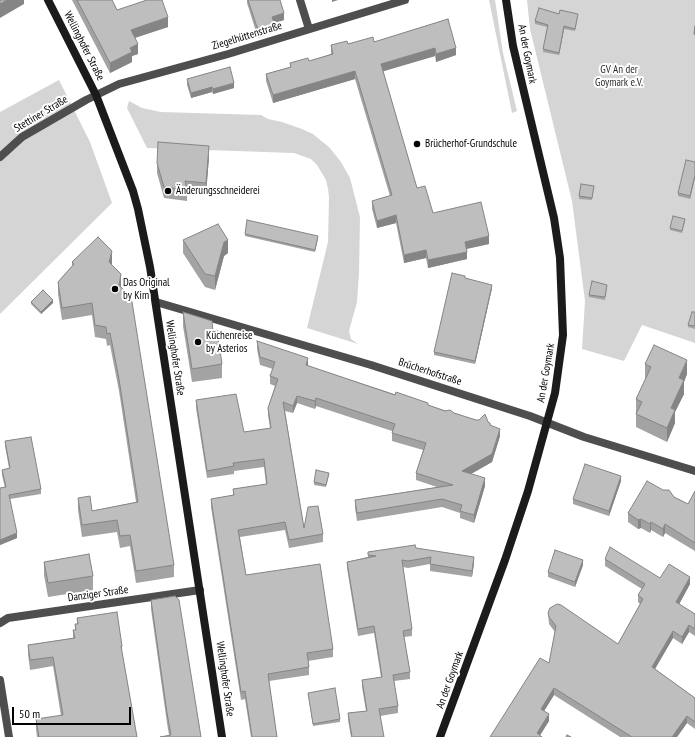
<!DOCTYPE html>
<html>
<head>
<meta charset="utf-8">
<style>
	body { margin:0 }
	#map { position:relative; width:695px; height:737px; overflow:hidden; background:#fff; font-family:"PT Sans Narrow",sans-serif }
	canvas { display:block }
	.scale { position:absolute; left:12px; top:707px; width:119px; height:18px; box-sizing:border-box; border:2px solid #000; border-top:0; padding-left:5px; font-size:12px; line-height:14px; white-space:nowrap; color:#000; -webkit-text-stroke:3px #fff; paint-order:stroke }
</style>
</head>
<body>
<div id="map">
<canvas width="695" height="737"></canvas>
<div class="scale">50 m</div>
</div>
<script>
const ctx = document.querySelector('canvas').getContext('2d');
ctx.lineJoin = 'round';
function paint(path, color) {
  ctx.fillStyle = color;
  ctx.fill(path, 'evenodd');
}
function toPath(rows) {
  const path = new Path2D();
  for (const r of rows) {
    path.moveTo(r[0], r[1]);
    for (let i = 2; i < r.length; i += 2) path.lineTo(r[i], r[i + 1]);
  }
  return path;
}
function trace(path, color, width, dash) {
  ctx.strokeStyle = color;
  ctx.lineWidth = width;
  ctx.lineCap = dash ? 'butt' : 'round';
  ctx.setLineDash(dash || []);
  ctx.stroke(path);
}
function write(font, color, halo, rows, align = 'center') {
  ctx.font = font + ' "PT Sans Narrow",sans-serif';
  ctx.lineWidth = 4;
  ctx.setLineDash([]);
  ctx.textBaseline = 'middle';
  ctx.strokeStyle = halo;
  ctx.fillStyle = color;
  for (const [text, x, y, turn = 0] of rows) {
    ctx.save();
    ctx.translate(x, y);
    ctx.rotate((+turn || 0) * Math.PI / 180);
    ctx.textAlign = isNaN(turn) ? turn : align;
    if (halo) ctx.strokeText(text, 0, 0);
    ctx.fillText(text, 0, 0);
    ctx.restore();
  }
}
const green = toPath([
	[489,0,495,0,503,53,517,111,512,113],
	[527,0,695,0,695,343,642,325,624,361,582,349,585,301,572,201,530,29],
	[59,80,90,142,112,203,0,314,0,112],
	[129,101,142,108,161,112,261,115,268,119,282,122,302,129,313,134,330,148,341,162,350,178,360,217,359,273,357,302,349,331,351,339,358,344,307,328,328,242,329,197,328,189,326,180,317,165,311,159,294,153,147,148,127,108]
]);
const street = toPath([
	[300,0,309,29],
	[0,157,22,137,86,100,119,84,228,54,405,0],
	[156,302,371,365,530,416,584,437,695,471],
	[0,623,8,618,200,590],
	[0,680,9,737]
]);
const secondary = toPath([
	[48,0,96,95,133,191,138,209,150,267,222,737],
	[440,737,505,560,528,491,555,393,563,335,560,258,554,218,513,46,506,0]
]);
const wall = toPath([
	[72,0,112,0,117,10,168,27,135,38,138,54,132,56,132,62,110,73],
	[247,0,280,0,284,20,274,23,275,32,258,38,247,3],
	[559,14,578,16,575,31,564,29,559,55,543,52,547,27,535,24,535,21],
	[448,19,456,55,436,62,435,56,383,71,417,188,433,213,489,244,467,249,467,259,428,268,426,258,404,263,396,223,377,228,372,209,372,201,390,196,355,79,273,103,266,81,266,74,290,67,290,63,309,61,331,54,331,45,374,42],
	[187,79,234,88,213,94,212,92,191,98,187,85],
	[209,157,206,194,187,192,187,201,164,198,157,173,157,163],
	[695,162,690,199,678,196,678,193],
	[594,186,592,200,579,199,579,196],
	[685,221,682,233,670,230,670,228],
	[245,234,318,239,315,252,245,236],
	[183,240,228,253,224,256,215,290,205,287,183,253],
	[72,262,112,263,111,265,121,287,174,565,174,577,136,583,130,546,120,548,117,532,82,537,78,510,78,498,92,511,136,502,119,391,110,345,107,346,106,339,95,337,92,315,62,320,58,294,58,282,72,266],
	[607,287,605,300,589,297,589,295],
	[492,288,475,364,434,355,434,352],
	[31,302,53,303,41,314,31,304],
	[183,312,213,331,222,364,222,378,192,382,183,326],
	[695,312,695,329,688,327,688,325],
	[257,341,308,365,308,366,428,405,476,420,488,422,500,436,492,462,471,474,485,486,474,523,460,518,460,513,442,507,357,521,355,508,355,500,437,487,416,480,416,473,423,450,392,441,392,431,316,406,315,409,297,403,293,413,285,411,304,528,323,534,323,542,289,548,285,530,240,537,246,575,333,649,333,657,308,661,309,667,309,675,269,681,277,737,251,737,245,699,241,700,211,507,211,499,233,495,233,489,266,484,264,467,234,471,234,474,207,478,196,408,196,400,244,432,270,428,268,415,268,408,275,386,270,384,270,376,273,369,260,365,257,349],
	[645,364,687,374,684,382,684,394,675,412,675,423,667,442,636,427,636,399,646,378,645,378],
	[5,441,41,489,41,494,10,499,17,538,0,545,0,488,5,488,2,475,2,470,9,468,5,446],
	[329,475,326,487,314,485,314,482],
	[621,481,609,516,573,504,573,499],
	[695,491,695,551,665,533,663,537,651,530,650,533,641,528,638,529,628,522,628,513,674,497,688,504],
	[416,548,474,563,472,577,430,571,430,564,408,568,403,567,412,629,412,636,404,637,410,672,410,679,394,681,398,706,398,713,380,716,384,737,351,737,348,720,348,713,366,711,362,687,362,680,381,677,374,633,358,636,347,568,347,562,368,557,368,552],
	[605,559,660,578,690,584,679,604,695,614,695,636,689,632,682,644,673,638,655,669,695,698,695,729,687,723,677,737,620,737,554,695,544,711,549,721,540,735,490,737,549,663,555,632,549,624,548,613,618,644,640,604,638,602,638,595,642,589,605,566],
	[44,562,93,576,93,590,48,597,44,575],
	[583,565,575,587,548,577,548,572],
	[151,600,201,737,169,735,167,723,151,609],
	[77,618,122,646,122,655,137,737,37,737,36,729,36,719,61,716,53,666,30,670,28,654,28,645,73,638,73,630,75,630,75,624,77,624],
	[308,693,340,719,340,722,313,726]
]);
const shadedWall = toPath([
	[7,0,24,0,24,4,0,18,0,4],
	[332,0,338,0,332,2],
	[284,13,284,20,272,24,272,17],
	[168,17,168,27,131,39,131,30],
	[275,25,275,32,258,38,258,30],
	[564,26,564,29,559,55,559,53],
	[138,44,138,54,132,56,132,62,110,73,110,63,130,48],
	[435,48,435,56,381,72,381,64],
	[456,48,456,55,436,62,436,54],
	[355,71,355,79,273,103,273,95],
	[234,83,234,88,213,94,213,89],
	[212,87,212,92,191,98,191,93],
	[209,146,209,157,206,194,206,183],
	[695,175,695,178,690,199,690,196],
	[396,215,396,223,377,228,377,221],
	[489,236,489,244,465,249,465,242],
	[228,240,228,253,224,256,215,290,215,276,224,242],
	[426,250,426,258,404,263,404,255],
	[112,251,112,263,109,274,109,262],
	[467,252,467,259,428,268,428,260],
	[121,274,121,286,119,297,119,285],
	[492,285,492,288,475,364,475,361],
	[53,300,53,303,41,314,41,312],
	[308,358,308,365,306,373,306,365],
	[687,360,687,374,684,382,684,394,675,412,675,423,667,442,667,428,671,408,679,378],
	[297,396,297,403,293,413,293,406],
	[316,398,316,406,315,409,315,401],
	[500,429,500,436,492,462,462,479,462,471],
	[621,476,621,481,609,516,609,511],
	[485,478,485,486,474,523,474,515],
	[641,519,641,528,638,529,638,520],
	[651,522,651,530,650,533,650,524],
	[665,524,665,533,663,537,663,529],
	[17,533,17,538,0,545,0,540],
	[474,557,474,563,472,577,472,571],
	[583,560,583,565,575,587,575,582],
	[690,577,690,584,676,610,676,602],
	[689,625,689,632,682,644,682,637],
	[673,631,673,638,652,674,652,667],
	[554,688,554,695,541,716,541,709],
	[549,714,549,721,539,737,537,733],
	[687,716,687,723,677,737,672,737]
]);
const building = toPath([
	[0,0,7,0,0,4,0,0],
	[77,0,112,0,117,10,147,0,162,0,168,17,131,30,138,44,130,48,132,52,110,63,77,0],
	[248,0,280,0,284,13,272,17,275,25,258,30,248,0],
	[539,8,559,14,560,10,578,14,575,29,564,26,559,53,543,49,548,25,535,21,539,8],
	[448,19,456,48,436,54,435,48,381,64,417,188,425,186,433,213,481,202,489,236,465,242,467,252,428,260,426,250,404,255,396,215,377,221,372,201,392,195,355,71,273,95,266,74,291,67,290,63,308,58,309,61,333,54,331,45,347,41,348,44,373,37,374,42,448,19],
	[695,26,695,35,694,34,695,26],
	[230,67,234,83,213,89,212,87,191,93,187,79,230,67],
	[158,142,209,146,206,183,185,181,187,190,164,187,157,163,158,142],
	[686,160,695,162,695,175,690,196,678,193,686,160],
	[581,184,594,186,592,198,579,196,581,184],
	[673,216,685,219,682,231,670,228,673,216],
	[247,220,318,236,315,250,245,234,247,220],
	[218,224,228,240,224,242,215,276,205,274,183,240,218,224],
	[98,237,112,251,109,262,121,274,119,285,130,297,132,302,174,565,136,571,130,535,120,536,117,520,82,525,78,498,90,496,92,511,138,502,119,379,110,333,107,334,106,327,95,325,92,303,62,308,58,282,74,264,72,262,98,237],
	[452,273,465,276,465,278,492,285,475,361,434,352,452,273],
	[592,281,607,285,605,297,589,295,592,281],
	[43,290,53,300,41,312,31,302,43,290],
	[183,312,212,321,213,331,217,330,222,364,192,369,183,312],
	[692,312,695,312,695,326,688,325,692,312],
	[257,341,308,358,306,365,395,395,396,392,428,403,428,405,445,411,450,410,454,413,476,420,479,420,485,414,488,422,490,423,490,425,500,429,492,454,462,471,485,478,474,515,460,511,462,505,442,499,357,513,355,500,453,485,416,473,426,443,392,433,395,424,316,398,315,401,297,396,293,406,283,402,304,528,308,507,318,506,323,534,289,540,285,522,238,530,246,575,320,564,333,649,307,653,309,667,268,674,277,737,252,737,245,691,241,692,211,499,234,495,233,489,267,484,264,459,233,463,234,466,207,471,196,400,236,394,244,432,271,428,268,408,278,379,270,376,275,362,260,357,257,341],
	[654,345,687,360,679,378,684,380,671,408,675,410,667,428,636,414,642,402,636,399,651,367,645,364,654,345],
	[31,437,41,489,9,495,17,533,0,540,0,488,6,487,2,470,10,468,5,441,31,437],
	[585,464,621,476,609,511,573,499,585,464],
	[316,470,329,473,326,485,314,482,316,470],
	[647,481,663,490,669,490,674,497,688,504,695,491,695,543,665,524,663,529,651,522,650,524,641,519,638,520,628,513,647,481],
	[415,545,416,548,474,557,472,571,430,564,431,557,408,561,402,560,412,629,403,631,410,672,393,675,398,706,379,709,384,737,352,737,348,713,367,711,362,680,382,677,374,626,358,629,347,562,376,556,368,555,368,552,415,545],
	[610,547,660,578,669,564,690,577,676,602,695,614,695,629,689,625,682,637,673,631,652,667,695,698,695,722,687,716,672,737,632,737,554,688,541,709,549,714,537,733,542,737,490,737,540,658,549,663,556,626,549,617,548,613,550,608,557,604,561,605,618,644,643,599,638,595,645,584,605,559,610,547],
	[555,550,583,560,575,582,548,572,555,550],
	[89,554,93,576,48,583,44,562,89,554],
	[175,596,179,600,201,737,160,737,171,735,167,713,151,600,175,596],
	[117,612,122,646,121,646,137,737,39,737,36,719,63,715,53,657,30,660,28,645,75,638,73,630,76,630,75,624,78,624,77,618,117,612],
	[335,688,340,719,313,724,308,693,335,688],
	[567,735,571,737,566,737,567,735]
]);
const markers = [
	[417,144,4,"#000"],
	[168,191,4,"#000"],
	[115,289,4,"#000"],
	[198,342,4,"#000"]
];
const streetNames = [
	["Ziegelhüttenstraße",247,36,-17],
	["Wellinghofer Straße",84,46,63],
	["An der Goymark",527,54,79],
	["Stettiner Straße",41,114,-31],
	["Wellinghofer Straße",175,358,81],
	["Brücherhofstraße",430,372,18],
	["An der Goymark",546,373,-80],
	["Danziger Straße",98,594,-8],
	["Wellinghofer Straße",225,679,82],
	["An der Goymark",450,680,-70]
];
const parkNames = [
	["GV An der",619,70],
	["Goymark e.V.",619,83]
];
const poiNames = [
	["Brücherhof-Grundschule",425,144],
	["Änderungsschneiderei",176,191],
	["Das Original",123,283],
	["by Kim",123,296],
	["Küchenreise",206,336],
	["by Asterios",206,349]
];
paint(green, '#d5d5d5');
trace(street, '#4e4e4e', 8);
trace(secondary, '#1b1b1b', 8);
paint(wall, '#a3a3a3');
paint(shadedWall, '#858585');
paint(building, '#bebebe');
trace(building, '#858585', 1);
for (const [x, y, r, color] of markers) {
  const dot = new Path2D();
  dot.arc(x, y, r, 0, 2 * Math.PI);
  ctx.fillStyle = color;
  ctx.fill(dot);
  trace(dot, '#fff', 1.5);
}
write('11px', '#000', '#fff', streetNames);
write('11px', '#2c2c2c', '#fff', parkNames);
write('11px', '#000', '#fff', poiNames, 'left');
</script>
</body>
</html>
